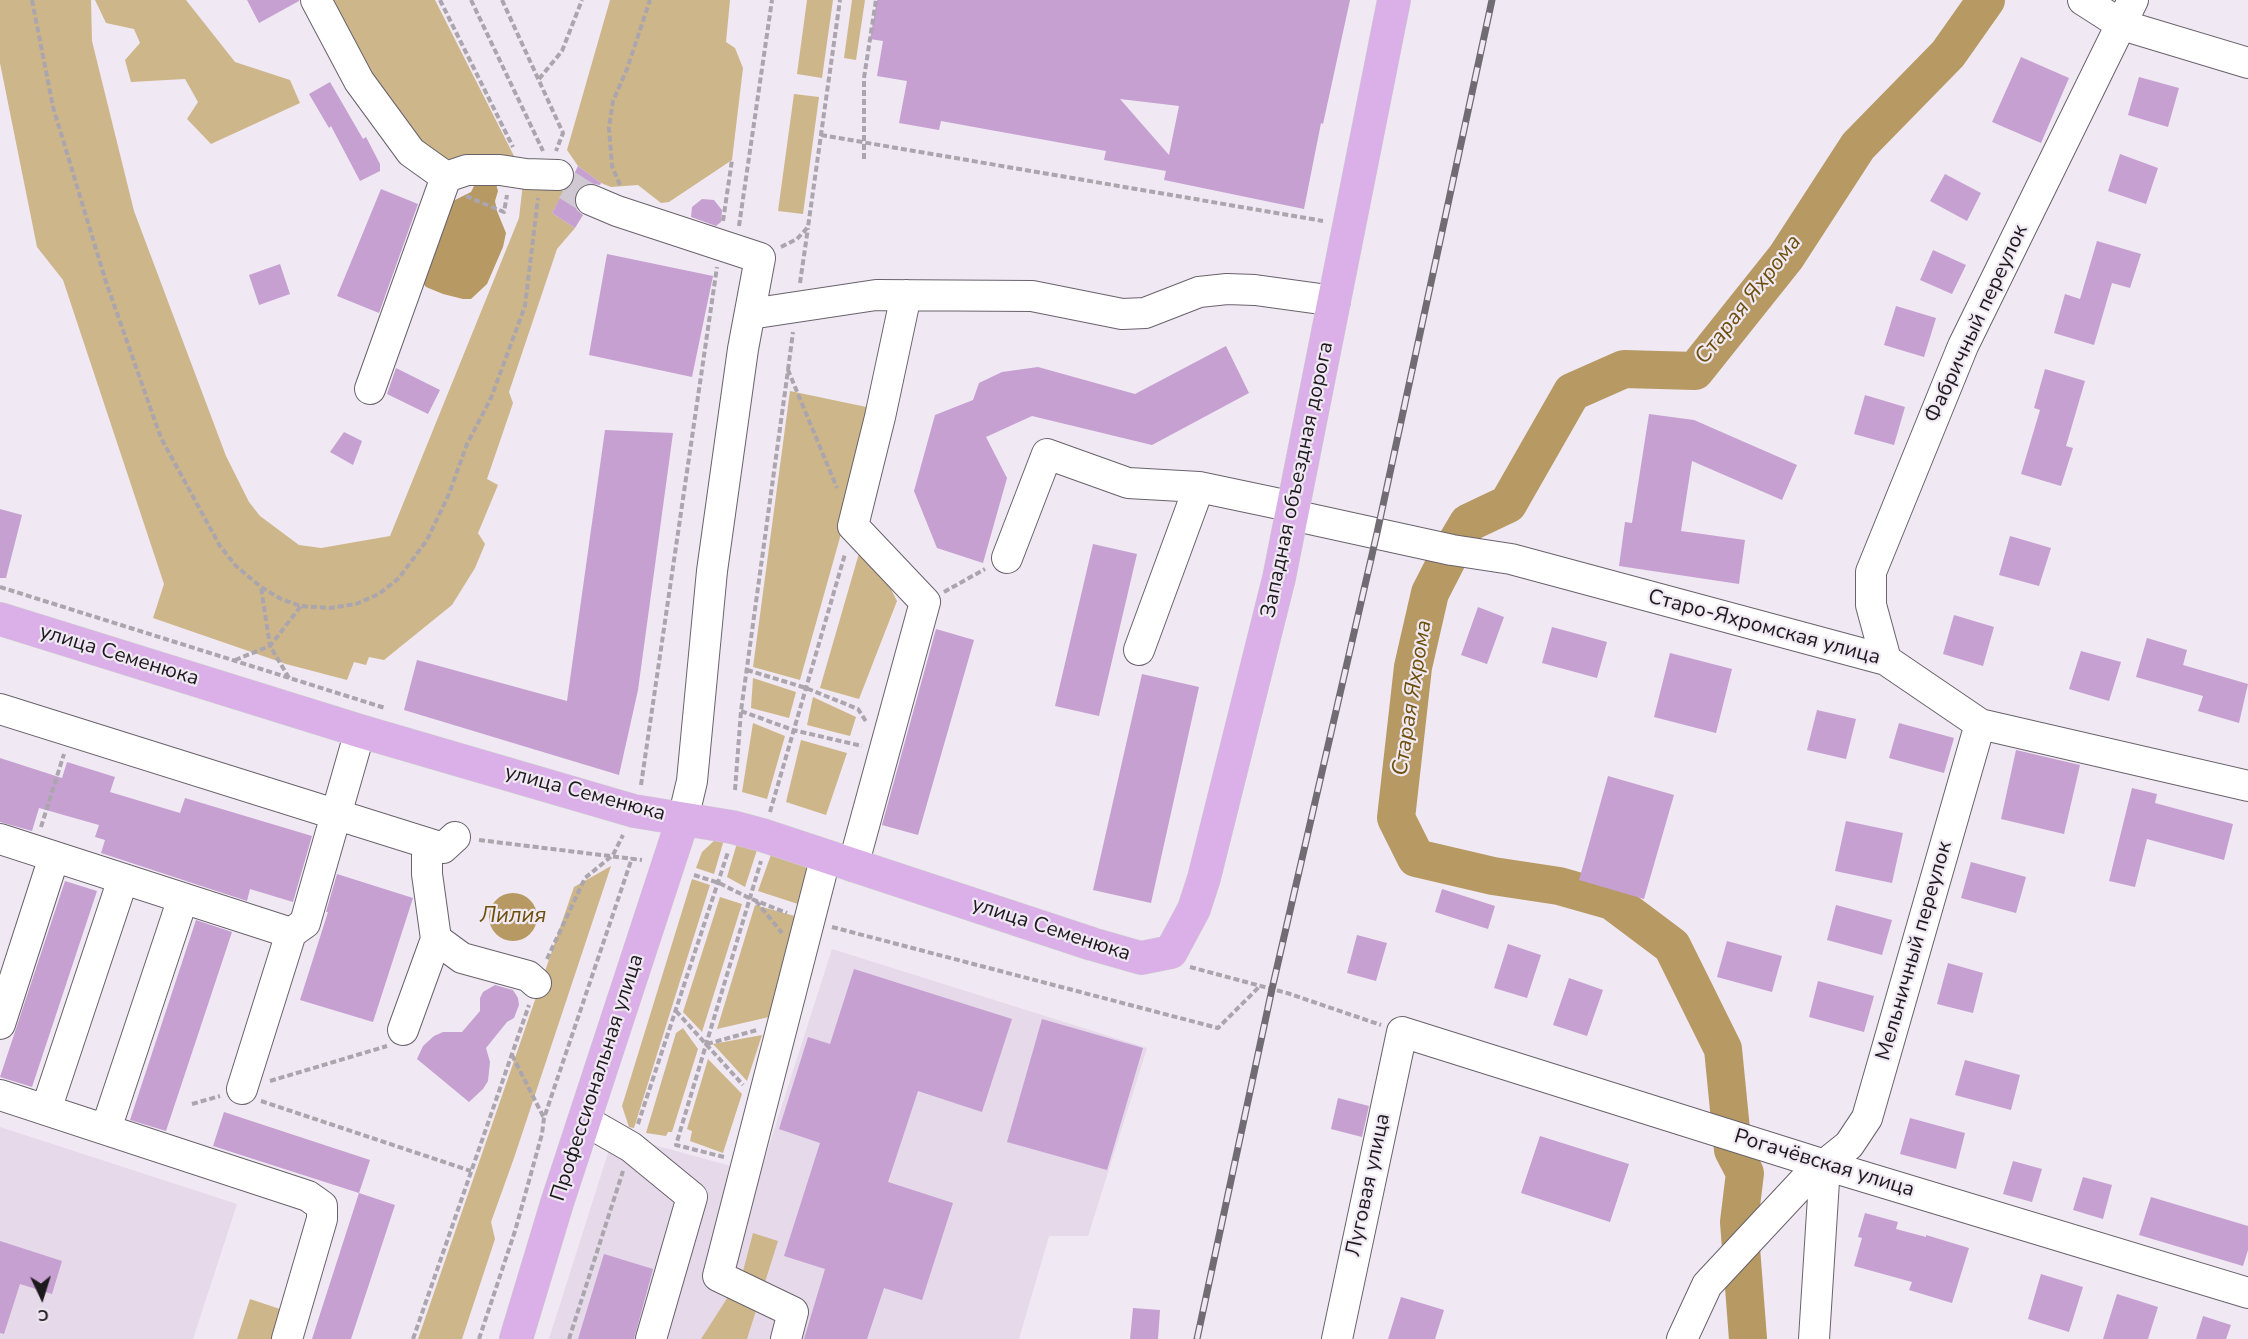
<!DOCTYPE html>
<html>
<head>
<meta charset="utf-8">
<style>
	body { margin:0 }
	#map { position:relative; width:2248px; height:1339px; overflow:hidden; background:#f0e8f3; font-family:"Nunito Sans",sans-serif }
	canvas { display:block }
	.north { position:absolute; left:12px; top:1267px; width:60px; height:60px; -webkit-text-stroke:4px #f0e8f3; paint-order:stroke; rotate:176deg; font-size:16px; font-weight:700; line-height:24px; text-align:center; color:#1d1a1e }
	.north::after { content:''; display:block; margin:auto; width:21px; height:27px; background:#1d1a1e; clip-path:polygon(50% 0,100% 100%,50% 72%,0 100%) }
</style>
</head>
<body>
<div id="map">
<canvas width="2248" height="1339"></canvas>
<div class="north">С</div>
</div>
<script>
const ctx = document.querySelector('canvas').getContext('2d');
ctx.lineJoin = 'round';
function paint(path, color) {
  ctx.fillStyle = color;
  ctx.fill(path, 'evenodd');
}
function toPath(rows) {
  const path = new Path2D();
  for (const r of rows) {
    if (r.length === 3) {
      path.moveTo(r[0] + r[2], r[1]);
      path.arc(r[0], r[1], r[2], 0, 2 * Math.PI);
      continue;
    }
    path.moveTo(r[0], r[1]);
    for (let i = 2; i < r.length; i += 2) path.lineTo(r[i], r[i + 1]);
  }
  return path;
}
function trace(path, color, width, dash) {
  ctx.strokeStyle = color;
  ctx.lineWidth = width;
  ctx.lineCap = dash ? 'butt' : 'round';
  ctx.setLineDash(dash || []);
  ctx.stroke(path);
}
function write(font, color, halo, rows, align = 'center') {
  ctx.font = font + ' "Nunito Sans",sans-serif';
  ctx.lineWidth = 4.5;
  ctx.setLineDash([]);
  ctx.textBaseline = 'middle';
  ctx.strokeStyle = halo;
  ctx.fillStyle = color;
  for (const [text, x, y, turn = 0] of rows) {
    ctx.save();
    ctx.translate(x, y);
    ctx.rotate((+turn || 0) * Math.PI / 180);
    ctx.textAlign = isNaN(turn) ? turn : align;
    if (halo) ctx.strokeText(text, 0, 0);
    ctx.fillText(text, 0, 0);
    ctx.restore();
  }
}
const built = toPath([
	[832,949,1147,1048,1088,1236,1049,1236,1019,1339,549,1339,614,1134,760,1174],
	[0,1127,237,1204,193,1339,0,1339]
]);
const green = toPath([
	[0,0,91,0,92,41,134,211,226,456,249,502,260,516,299,545,321,548,390,536,519,218,523,183,551,181,564,192,552,213,575,228,557,249,509,392,513,403,487,479,498,485,478,533,485,544,475,568,452,605,384,660,369,657,366,665,354,662,347,680,286,664,153,618,164,584,63,280,37,247,0,63],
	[95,0,186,0,235,62,290,80,300,103,211,144,187,119,198,102,185,79,131,82,125,60,140,43,134,29,106,23],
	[325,0,435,0,515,158,437,168,399,128],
	[610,0,730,0,726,42,735,48,743,68,732,160,669,202,661,203,638,185,611,187,601,183,578,166,567,150],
	[807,0,833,0,822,78,797,74],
	[852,0,865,0,856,60,844,58],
	[794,94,819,97,803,214,778,211],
	[790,391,876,409,800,680,753,667],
	[864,536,897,601,859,699,820,688],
	[753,678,796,692,789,718,751,708],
	[813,697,856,717,850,736,807,725],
	[753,723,785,736,767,799,742,792],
	[801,740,847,753,826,815,786,802],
	[725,836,714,874,696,868,702,852,717,838],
	[737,843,757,850,745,887,727,877],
	[773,849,799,857,809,873,798,904,758,891],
	[611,866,514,1158,491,1222,495,1239,462,1339,418,1339,574,887],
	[692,879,710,885,634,1128,629,1127,622,1106],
	[720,897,742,904,702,1032,683,1012],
	[755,905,802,918,769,1017,717,1029],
	[683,1028,698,1049,672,1132,668,1132,666,1136,646,1133,676,1033],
	[762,1035,747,1081,713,1044],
	[708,1059,742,1094,723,1153,690,1141,692,1131,687,1129],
	[753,1233,778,1241,747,1339,701,1339,742,1275],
	[250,1299,286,1311,277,1339,237,1339]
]);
const water = toPath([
	[476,182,496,184,498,191,495,201,497,211,506,233,503,247,487,284,471,299,463,299,443,294,426,287,420,279,451,202,471,192],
	[513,917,24]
]);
const river = toPath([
	[1748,1339,1739,1222,1745,1173,1733,1150,1723,1049,1672,946,1612,901,1559,886,1493,876,1416,858,1396,818,1413,667,1430,593,1452,550,1468,523,1508,504,1572,392,1624,369,1695,371,1786,257,1858,146,1948,54,1986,0]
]);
const building = toPath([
	[247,0,299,0,299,1,259,23],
	[877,0,1350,0,1323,124,1321,123,1304,209,1164,180,1166,171,1104,160,1106,151,941,121,939,130,899,123,907,81,877,76,883,41,870,39],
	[1120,99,1179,106,1169,155],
	[2021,57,2069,78,2041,143,1992,122],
	[2139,77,2179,88,2168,127,2128,115],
	[330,82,363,139,366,137,380,164,380,171,360,181,331,126,329,128,309,94],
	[2120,154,2158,168,2146,204,2108,191],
	[578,166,601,183,600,185,588,183,581,186,575,193,574,203,577,210,583,215,575,228,552,213,564,191,573,184,575,172],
	[1945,174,1981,193,1967,221,1930,201],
	[381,189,418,204,379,313,337,296],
	[702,199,714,200,722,210,721,222,716,226,691,217,692,207],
	[2097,241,2141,254,2130,288,2112,283,2094,345,2054,333,2065,294,2080,299],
	[1933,250,1966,265,1952,294,1920,280],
	[607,254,713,276,692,377,589,355],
	[280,264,290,294,259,305,249,275],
	[1896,306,1936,318,1924,357,1884,345],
	[1226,346,1249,393,1152,445,1032,416,986,437,1007,478,983,563,937,548,914,491,935,415,973,400,979,383,1002,372,1038,367,1135,394],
	[396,368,440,390,428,414,387,394],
	[2045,369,2085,381,2066,446,2073,448,2061,486,2021,474,2040,410,2034,408],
	[1865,395,1905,407,1894,445,1854,434],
	[1649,414,1694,420,1797,465,1782,500,1692,461,1681,531,1745,540,1739,584,1619,566,1625,522,1632,523],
	[605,430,673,433,638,690,619,775,404,710,417,660,567,701],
	[344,432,362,441,353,465,330,452],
	[0,509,22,515,6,578,0,578],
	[2010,536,2051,548,2039,586,1999,575],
	[1093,544,1137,554,1099,716,1055,706],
	[1478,607,1504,617,1487,664,1461,655],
	[1954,615,1994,627,1983,666,1943,654],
	[1552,627,1607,642,1597,678,1542,663],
	[936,629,974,640,918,835,882,825],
	[2147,638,2187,650,2183,665,2248,684,2239,723,2198,711,2203,696,2136,677],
	[2081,651,2121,662,2109,701,2069,689],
	[1670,653,1732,669,1716,733,1654,717],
	[1142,674,1199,687,1151,903,1093,890],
	[1817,710,1856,719,1846,759,1807,750],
	[1899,723,1954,738,1944,773,1889,758],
	[2016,750,2080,765,2064,834,2001,819],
	[0,758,62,778,67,762,115,777,110,792,180,813,185,798,312,836,293,902,250,889,247,901,101,853,105,840,95,837,99,825,39,808,32,831,0,822],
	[1608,776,1674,795,1644,899,1579,880],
	[2132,788,2157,794,2155,803,2233,824,2224,860,2147,839,2135,887,2109,881],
	[1846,821,1903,833,1892,883,1835,871],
	[1971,862,2026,877,2016,913,1961,898],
	[337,874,413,898,373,1022,300,1000,328,912,326,912],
	[65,881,97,891,32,1087,0,1077],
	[1442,889,1495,906,1488,929,1435,912],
	[1836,905,1892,920,1882,955,1827,940],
	[196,920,232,932,166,1131,130,1120],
	[1357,935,1387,943,1376,981,1347,973],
	[1727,941,1782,956,1772,992,1717,977],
	[1508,944,1541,955,1527,998,1494,988],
	[1948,963,1983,973,1973,1013,1937,1004],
	[854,969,1012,1019,982,1112,918,1091,888,1182,953,1203,922,1300,884,1288,867,1339,804,1339,825,1269,784,1256,820,1143,779,1129,808,1037,830,1044],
	[1569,978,1603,990,1587,1036,1553,1025],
	[1818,981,1874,996,1864,1032,1809,1017],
	[495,985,513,990,518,998,519,1005,514,1018,507,1022,486,1048,490,1062,488,1081,483,1089,469,1102,417,1059,423,1046,434,1036,443,1032,462,1032,480,1011,480,998,483,992],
	[1042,1019,1143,1048,1107,1170,1007,1142],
	[1965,1060,2020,1075,2011,1110,1955,1095],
	[1338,1098,1369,1106,1362,1137,1331,1129],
	[224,1112,370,1160,359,1193,213,1146],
	[1910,1118,1965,1133,1956,1169,1900,1154],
	[1540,1136,1629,1164,1610,1222,1521,1193],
	[2013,1161,2042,1169,2032,1202,2003,1194],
	[2083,1177,2112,1185,2103,1219,2073,1210],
	[359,1193,395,1205,351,1339,312,1339],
	[2151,1197,2248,1226,2248,1250,2243,1266,2139,1235],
	[1865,1213,1898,1222,1896,1229,1926,1237,1926,1235,1969,1248,1952,1303,1909,1290,1912,1282,1854,1266,1862,1238,1858,1237],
	[0,1241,62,1261,52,1294,20,1284,4,1334,0,1333],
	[604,1254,653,1269,634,1339,578,1339],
	[2041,1274,2083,1287,2069,1332,2028,1319],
	[2117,1294,2158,1307,2148,1339,2103,1339],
	[1401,1297,1444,1310,1435,1339,1388,1339],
	[1133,1308,1160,1310,1158,1339,1130,1339],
	[2203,1316,2231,1325,2226,1339,2196,1339]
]);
const minorTunnel = toPath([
	[567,185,591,200]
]);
const path = toPath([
	[32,0,53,107,106,282,161,438,220,546,236,566,261,587,281,599,301,606,330,608,356,604,379,594,399,578,427,540,449,494,467,444,491,398,525,306,538,198],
	[440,0,513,147],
	[471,0,543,151],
	[502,0,563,133,556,151],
	[539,79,562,51,582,0],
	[821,135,1323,221],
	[864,159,864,78,876,0],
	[620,185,612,166,609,128,613,101,627,69,650,0],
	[466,196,504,212,507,195],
	[723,221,732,160],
	[739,226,772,0],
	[781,247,797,239,808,227,840,0],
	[800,283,808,228],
	[788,370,793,332],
	[0,587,385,708],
	[944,592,985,569],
	[235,660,270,646,261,587],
	[747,670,806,688,858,709,867,723],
	[289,678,270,646,301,606],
	[741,711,793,730,862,746],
	[641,785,717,267],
	[735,790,741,711,788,370,837,488],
	[770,812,845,554],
	[41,827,64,754],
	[479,840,642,860],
	[694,875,719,883,749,898,787,913],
	[756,901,782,933],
	[832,927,1218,1028,1260,986],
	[547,959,585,878,613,855,623,835],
	[1190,967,1287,993,1381,1025],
	[676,1011,743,1085],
	[707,1044,757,1030],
	[512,1055,544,1118],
	[270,1081,387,1046],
	[261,1101,471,1171],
	[192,1104,220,1096],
	[638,1124,728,852],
	[724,1157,676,1145,761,861],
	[413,1339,529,1005],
	[479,1339,515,1231,542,1134,544,1118,632,858],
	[569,1339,623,1171]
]);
const minor = toPath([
	[316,0,359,81,411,152,446,177,467,170,500,170,526,174,558,175],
	[2083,0,2122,25,2248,63],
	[591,200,617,211,760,258,743,349,712,571,692,781,683,819],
	[750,314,876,295,1032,296,1122,314,1145,313,1199,292,1227,289,1255,290,1335,301],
	[370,389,446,177],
	[1292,515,1452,550,1511,559,1886,660,1980,724,2248,786],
	[1007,558,1047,454,1128,483,1199,487,1294,507],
	[1139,650,1199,487],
	[1886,660,1871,605,1871,572,1963,346,2133,0],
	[0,709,443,848,455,837],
	[0,839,291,933,305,923,360,731],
	[427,843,427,874,436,939,462,958,528,976,536,983],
	[853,866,925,602,853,526,880,417,906,295],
	[0,1024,54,857],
	[403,1030,436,939],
	[242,1089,291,933],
	[0,1095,308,1196,322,1206,322,1219,287,1339],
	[46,1110,123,879],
	[584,1120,631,1147,692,1197,651,1339],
	[106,1129,183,898],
	[786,1339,793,1312,718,1276,822,871,827,857],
	[1337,1339,1402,1032,1825,1165,2248,1293],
	[1682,1339,1707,1285,1804,1181,1849,1145,1867,1118,1980,724],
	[1814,1339,1825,1165]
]);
const major = toPath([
	[0,619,360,731,634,811,732,827,762,835,1092,944,1141,958,1171,952,1194,909,1204,878,1279,578,1394,0],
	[516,1339,557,1203,683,819]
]);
const rail = toPath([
	[1197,1339,1272,989,1377,533,1492,0]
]);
const streetNames = [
	["Фабричный переулок",1977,324,-65],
	["Западная объездная дорога",1298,480,-78],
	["Старо-Яхромская улица",1764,628,15],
	["улица Семенюка",119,656,17],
	["улица Семенюка",585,794,15],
	["улица Семенюка",1051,930,18],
	["Мельничный переулок",1915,951,-74],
	["Профессиональная улица",598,1078,-72],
	["Рогачёвская улица",1824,1164,17],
	["Луговая улица",1369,1185,-78]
];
const waterNames = [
	["Старая Яхрома",1749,300,-52],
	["Старая Яхрома",1413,698,-81],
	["Лилия",513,917]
];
paint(built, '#e5d9ea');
paint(green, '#ceb68b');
paint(water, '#b69963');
trace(river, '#b69963', 38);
paint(building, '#c5a0d1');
trace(minorTunnel, '#d0c9d3', 30, [30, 15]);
trace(minor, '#69626b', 32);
trace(major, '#cdcdce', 34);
trace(path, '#aba5ad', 4, [6, 3]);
trace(minor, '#fff', 30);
trace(major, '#dbb0e9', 33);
trace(rail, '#716c73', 7);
trace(rail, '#f0e8f3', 4.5, [14]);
write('21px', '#1d1a1e', '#f0e8f3', streetNames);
write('italic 22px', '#6c4f09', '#f0e8f3', waterNames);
</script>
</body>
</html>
